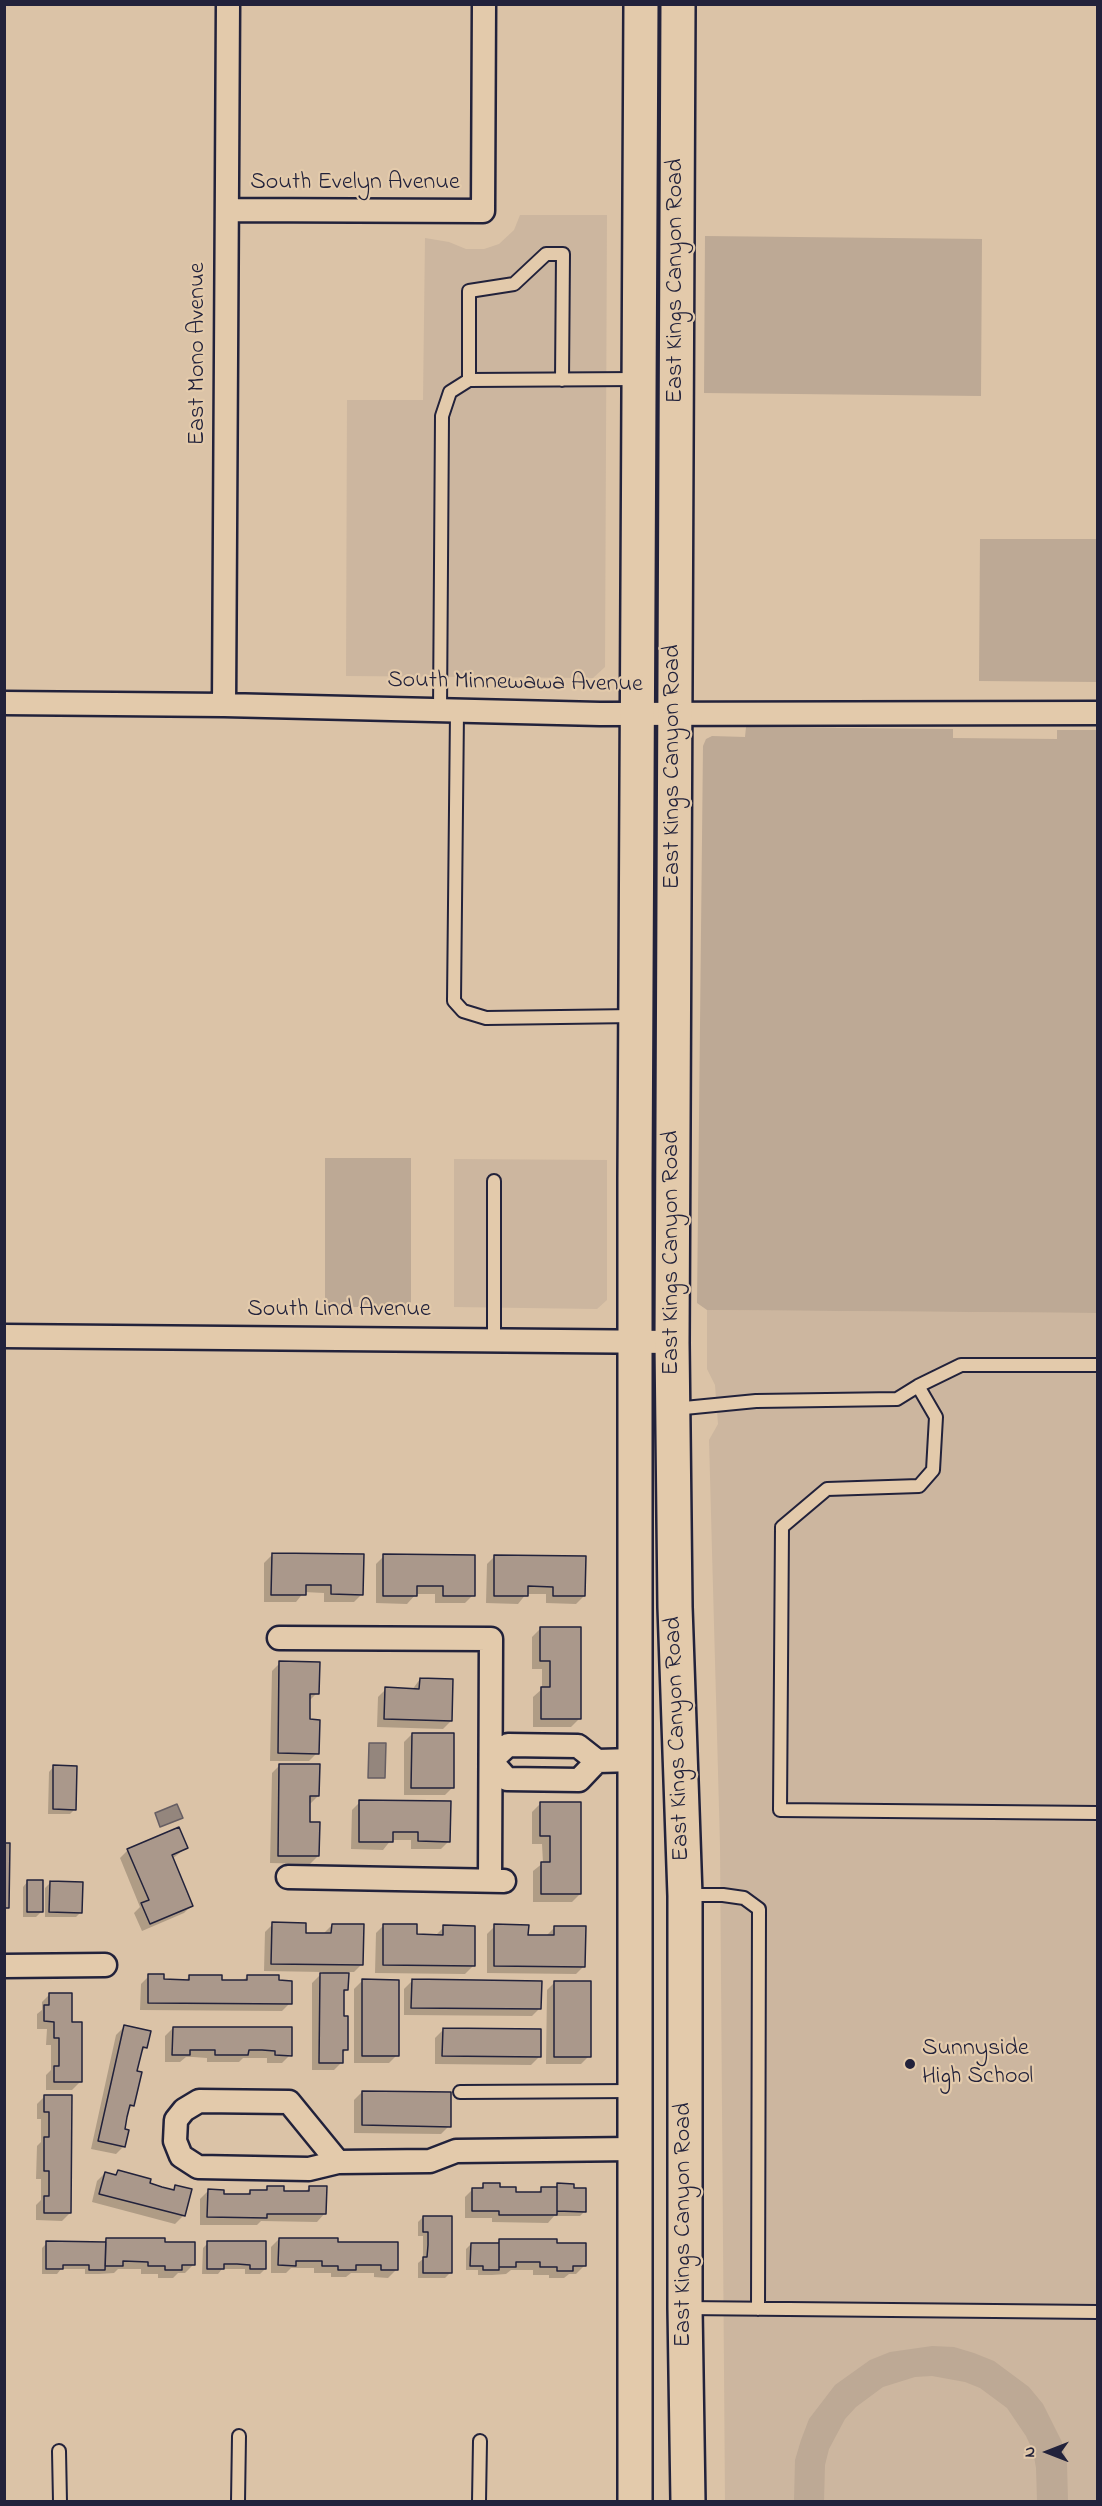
<!DOCTYPE html>
<html>
<head>
<meta charset="utf-8">
<style>
	body { margin:0 }
	#map { position:relative; width:1102px; height:2506px; overflow:hidden; background:#dbc3a7; font-family:"Indie Flower",sans-serif }
	canvas { display:block }
	.frame { position:absolute; inset:0; border:6px solid #22223b; pointer-events:none }
	.north { position:absolute; left:1018px; top:2422px; width:60px; height:60px; -webkit-text-stroke:4px #e3caab; paint-order:stroke; rotate:270deg; font-size:16px; font-weight:700; line-height:24px; text-align:center; color:#22223b }
	.north::after { content:''; display:block; margin:auto; width:21px; height:27px; background:#22223b; clip-path:polygon(50% 0,100% 100%,50% 72%,0 100%) }
</style>
</head>
<body>
<div id="map">
<canvas width="1102" height="2506"></canvas>
<div class="frame"></div>
<div class="north">N</div>
</div>
<script>
const ctx = document.querySelector('canvas').getContext('2d');
ctx.lineJoin = 'round';
function paint(path, color) {
  ctx.fillStyle = color;
  ctx.fill(path, 'evenodd');
}
function toPath(rows) {
  const path = new Path2D();
  for (const r of rows) {
    path.moveTo(r[0], r[1]);
    for (let i = 2; i < r.length; i += 2) path.lineTo(r[i], r[i + 1]);
  }
  return path;
}
function trace(path, color, width, dash) {
  ctx.strokeStyle = color;
  ctx.lineWidth = width;
  ctx.lineCap = dash ? 'butt' : 'round';
  ctx.setLineDash(dash || []);
  ctx.stroke(path);
}
function write(font, color, halo, rows, align = 'center') {
  ctx.font = font + ' "Indie Flower",sans-serif';
  ctx.lineWidth = 4.5;
  ctx.setLineDash([]);
  ctx.textBaseline = 'middle';
  ctx.strokeStyle = halo;
  ctx.fillStyle = color;
  for (const [text, x, y, turn = 0] of rows) {
    ctx.save();
    ctx.translate(x, y);
    ctx.rotate((+turn || 0) * Math.PI / 180);
    ctx.textAlign = isNaN(turn) ? turn : align;
    if (halo) ctx.strokeText(text, 0, 0);
    ctx.fillText(text, 0, 0);
    ctx.restore();
  }
}
const built = toPath([
	[520,215,607,215,605,667,593,678,346,676,347,400,423,400,425,238,449,242,466,249,484,249,499,244,514,230],
	[454,1159,607,1160,607,1300,597,1309,454,1307],
	[707,1310,1097,1313,1097,2501,725,2501,720,1845,709,1440,718,1424,715,1385,707,1369]
]);
const green = toPath([
	[705,236,982,239,981,396,704,393],
	[980,539,1097,539,1097,682,979,681],
	[746,727,953,729,953,738,1057,739,1057,730,1097,730,1097,1313,707,1310,697,1303,703,746,706,739,712,736,745,737],
	[325,1158,411,1158,411,1307,325,1307],
	[932,2346,954,2347,974,2353,994,2361,1029,2387,1043,2404,1062,2442,1067,2464,1068,2501,1037,2501,1036,2468,1033,2451,1026,2436,1007,2408,980,2388,965,2382,932,2376,915,2377,883,2387,856,2407,845,2419,829,2449,825,2465,824,2501,794,2501,795,2460,801,2440,809,2419,835,2385,870,2360,890,2352]
]);
const water = toPath([
	[369,1743,386,1743,385,1778,368,1778,369,1743],
	[177,1804,183,1818,160,1827,155,1813,177,1804]
]);
const shadow = toPath([
	[272,1555,362,1594,354,1602,324,1602,324,1593,304,1592,296,1602,264,1602,264,1563],
	[384,1556,473,1595,465,1603,435,1603,435,1594,416,1594,407,1604,376,1603,376,1564],
	[495,1556,584,1596,576,1604,546,1603,546,1594,526,1594,518,1604,486,1603,487,1564],
	[540,1629,579,1719,571,1727,533,1727,533,1697,542,1689,542,1669,532,1669,532,1637],
	[280,1663,317,1693,309,1701,308,1721,317,1753,309,1761,270,1761,272,1671],
	[420,1679,451,1721,443,1729,377,1727,378,1697,386,1689,412,1690],
	[412,1734,453,1787,445,1795,404,1795,404,1742],
	[280,1765,318,1796,310,1804,308,1823,318,1856,310,1864,270,1863,272,1773],
	[54,1766,75,1809,70,1814,48,1814,49,1772],
	[360,1802,449,1841,441,1849,411,1849,411,1840,391,1840,383,1850,351,1849,352,1810],
	[540,1804,580,1894,572,1902,533,1902,533,1871,543,1863,542,1844,532,1844,532,1812],
	[186,1848,172,1859,192,1905,184,1913,142,1931,134,1913,140,1907,120,1858,128,1850],
	[28,1881,41,1912,36,1917,23,1917,23,1887],
	[50,1883,81,1912,76,1917,45,1917,45,1888],
	[273,1924,305,1934,323,1934,332,1925,362,1964,354,1972,347,1972,347,1990,342,1994,342,2017,347,2049,342,2054,342,2062,334,2070,312,2070,312,1983,323,1972,264,1971,265,1932],
	[384,1925,416,1936,436,1935,444,1927,473,1966,465,1974,375,1973,376,1933],
	[495,1926,527,1936,547,1935,555,1927,584,1966,576,1974,487,1973,487,1934],
	[149,1976,163,1981,185,1981,190,1976,220,1981,242,1981,247,1977,278,1981,290,2003,282,2011,140,2010,141,1984],
	[362,1981,397,2055,389,2063,354,2063,354,1989],
	[412,1981,540,2008,532,2016,404,2015,404,1989],
	[555,1982,589,2056,581,2064,546,2064,547,1990],
	[50,1994,71,2023,80,2082,72,2090,46,2090,46,2075,51,2070,51,2045,46,2045,47,2029,37,2029,37,2014,42,2010,42,2002],
	[124,2027,146,2047,140,2053,135,2072,133,2105,127,2111,123,2130,124,2146,116,2154,91,2149,116,2035],
	[173,2028,290,2029,290,2055,282,2063,267,2063,267,2058,243,2058,239,2062,207,2062,207,2058,193,2057,186,2057,180,2062,165,2062,165,2036],
	[443,2030,539,2057,531,2065,435,2064,435,2038],
	[362,2092,449,2126,441,2134,354,2133,354,2100],
	[45,2096,71,2096,70,2213,62,2221,36,2220,36,2205,41,2200,41,2179,36,2179,37,2146,41,2142,41,2119,37,2119,37,2104],
	[118,2172,148,2185,172,2191,176,2187,190,2190,183,2216,175,2224,92,2202,97,2181,105,2173,114,2176],
	[484,2185,515,2193,537,2194,541,2189,554,2189,558,2185,585,2211,580,2216,554,2216,548,2223,492,2222,492,2218,465,2218,465,2197,473,2189,479,2189],
	[268,2187,282,2192,305,2192,309,2188,325,2213,317,2222,261,2221,257,2225,200,2225,200,2199,208,2191,222,2196,245,2196,250,2191,264,2191],
	[423,2217,450,2273,445,2278,418,2278,418,2263,423,2259,423,2236,418,2236,418,2222],
	[279,2239,337,2243,396,2270,388,2278,374,2277,374,2273,351,2273,346,2277,331,2277,331,2273,314,2273,314,2268,291,2268,286,2273,271,2273,271,2247],
	[106,2240,163,2244,193,2265,185,2273,178,2273,173,2278,158,2278,158,2274,141,2274,141,2269,118,2269,114,2273,99,2274,85,2274,85,2269,61,2269,57,2274,42,2274,42,2248,47,2243,103,2243],
	[500,2240,556,2245,584,2266,576,2274,569,2274,564,2278,549,2278,549,2275,533,2275,533,2270,511,2270,506,2274,492,2275,478,2275,478,2270,466,2270,466,2249,471,2244,496,2244],
	[208,2243,265,2269,260,2274,245,2274,245,2269,222,2269,218,2274,202,2274,203,2248]
]);
const building = toPath([
	[272,1553,364,1554,363,1595,331,1594,331,1585,306,1585,306,1595,271,1595,272,1553],
	[383,1554,475,1555,475,1596,443,1596,443,1586,417,1586,417,1596,383,1596,383,1554],
	[494,1555,586,1556,585,1596,553,1596,553,1587,528,1586,528,1596,494,1596,494,1555],
	[540,1627,581,1627,581,1719,541,1719,541,1687,550,1687,550,1661,540,1661,540,1627],
	[279,1661,320,1662,319,1694,310,1694,310,1719,320,1720,319,1754,278,1753,279,1661],
	[420,1678,453,1679,452,1721,384,1719,385,1687,419,1689,420,1678],
	[412,1733,454,1733,454,1788,411,1788,412,1733],
	[279,1764,320,1764,319,1796,310,1796,310,1822,320,1822,319,1856,278,1856,279,1764],
	[53,1765,77,1766,76,1810,53,1809,53,1765],
	[359,1800,451,1801,450,1842,418,1841,418,1832,393,1832,393,1842,359,1842,359,1800],
	[540,1802,581,1802,581,1894,541,1894,541,1862,550,1862,550,1836,540,1836,540,1802],
	[179,1827,188,1848,172,1855,193,1906,150,1924,141,1903,149,1900,127,1849,179,1827],
	[4,1843,10,1843,9,1908,4,1908,4,1843],
	[27,1880,43,1880,43,1912,27,1912,27,1880],
	[50,1881,83,1882,82,1913,49,1912,50,1881],
	[272,1922,306,1923,306,1933,331,1933,332,1924,364,1924,363,1965,271,1964,272,1922],
	[383,1924,417,1924,417,1934,443,1935,443,1925,475,1926,475,1966,383,1965,383,1924],
	[494,1924,529,1925,528,1935,554,1935,554,1926,586,1926,585,1967,494,1966,494,1924],
	[320,1973,349,1973,348,1990,344,1990,344,2016,348,2016,348,2050,343,2050,343,2063,319,2063,320,1973],
	[148,1974,164,1974,164,1979,189,1980,189,1975,222,1975,222,1980,247,1980,247,1975,279,1975,279,1980,292,1981,292,2004,148,2003,148,1974],
	[362,1979,399,1980,399,2056,362,2056,362,1979],
	[412,1979,542,1981,541,2009,411,2008,412,1979],
	[554,1981,591,1981,591,2057,554,2057,554,1981],
	[49,1993,72,1993,72,2022,82,2022,82,2082,54,2082,54,2066,59,2066,59,2038,54,2038,54,2022,44,2021,44,2005,49,2005,49,1993],
	[124,2025,151,2031,147,2048,143,2047,137,2071,142,2072,134,2106,130,2105,127,2117,125,2129,129,2130,125,2147,98,2141,124,2025],
	[173,2027,292,2027,292,2056,275,2055,275,2051,262,2050,249,2050,248,2055,215,2055,215,2050,190,2050,190,2055,172,2055,173,2027],
	[443,2028,541,2029,541,2057,442,2056,443,2028],
	[362,2091,451,2092,451,2127,362,2125,362,2091],
	[44,2095,72,2095,71,2213,44,2213,44,2196,49,2196,49,2171,44,2171,44,2137,49,2137,49,2112,44,2112,44,2095],
	[118,2170,151,2179,150,2183,162,2187,174,2190,175,2185,192,2189,185,2216,99,2194,105,2172,116,2175,118,2170],
	[483,2183,500,2183,500,2187,516,2187,516,2192,541,2192,541,2187,557,2187,557,2215,499,2215,499,2211,472,2211,472,2188,483,2188,483,2183],
	[557,2183,574,2184,574,2188,586,2188,586,2212,557,2211,557,2183],
	[267,2186,284,2186,284,2191,309,2191,309,2186,327,2186,326,2214,267,2214,267,2218,207,2217,208,2189,224,2190,224,2194,250,2194,250,2190,267,2190,267,2186],
	[423,2216,452,2216,452,2273,423,2273,423,2257,427,2257,428,2245,428,2232,423,2232,423,2216],
	[106,2238,165,2238,165,2242,195,2242,195,2265,182,2265,182,2270,165,2270,165,2266,148,2266,148,2262,123,2261,123,2266,105,2266,106,2238],
	[279,2238,338,2238,338,2242,398,2242,398,2270,381,2270,381,2265,356,2265,356,2270,338,2270,338,2266,322,2266,322,2261,296,2261,296,2266,278,2265,279,2238],
	[499,2239,557,2239,557,2243,586,2243,586,2266,573,2266,573,2271,557,2271,557,2267,540,2267,540,2262,516,2262,516,2267,499,2267,499,2239],
	[46,2241,106,2242,105,2270,89,2270,89,2265,63,2265,63,2269,46,2269,46,2241],
	[207,2241,266,2241,266,2269,250,2269,250,2265,237,2264,224,2264,224,2269,207,2269,207,2241],
	[471,2243,499,2243,499,2270,483,2270,483,2266,470,2266,471,2243]
]);
const service = toPath([
	[469,380,469,291,514,284,546,254,563,254,562,380],
	[440,711,442,416,450,392,469,380,638,379],
	[457,712,454,1001,463,1011,486,1018,635,1016],
	[494,1181,494,1340],
	[918,1386,936,1417,933,1470,919,1486,827,1489,782,1527,780,1810,1098,1813],
	[674,1409,756,1401,897,1399,918,1386,961,1365,1098,1365],
	[687,1895,723,1895,744,1898,759,1909,758,2309],
	[460,2092,633,2091],
	[685,2308,1098,2312],
	[59,2451,60,2502],
	[238,2502,239,2436],
	[479,2502,480,2441]
]);
const minor = toPath([
	[227,210,483,211,484,4],
	[4,703,224,705,600,714,1098,713],
	[224,705,228,4],
	[4,1336,672,1342],
	[279,1638,491,1639,490,1880],
	[597,1761,579,1780,507,1779,491,1761,508,1745,578,1746,597,1761,635,1760],
	[288,1877,504,1881],
	[4,1966,105,1965],
	[338,2162,289,2102,199,2101,184,2110,176,2120,175,2141,181,2156,198,2167,309,2169,338,2162,430,2161,456,2151,633,2149]
]);
const secondary = toPath([
	[678,4,672,1342,675,1607,685,1896,685,2308,688,2502],
	[635,2502,635,1177,641,4]
]);
const markers = [
	[910,2064,6,"#22223b"]
];
const streetNames = [
	["South Evelyn Avenue",355,184],
	["East Kings Canyon Road",677,281,-90],
	["East Mono Avenue",199,354,-90],
	["South Minnewawa Avenue",515,684,1],
	["East Kings Canyon Road",674,767,-90],
	["East Kings Canyon Road",673,1253,-90],
	["South Lind Avenue",339,1311],
	["East Kings Canyon Road",679,1739,-92],
	["East Kings Canyon Road",685,2225,-90]
];
const poiNames = [
	["Sunnyside",922,2050],
	["High School",922,2078]
];
paint(built, '#ccb69f');
paint(green, '#bda995');
paint(water, '#94867d');
trace(water, '#665e63', 1.5);
paint(shadow, '#0003');
paint(building, '#aa988b');
trace(building, '#22223b', 1.5);
trace(service, '#22223b', 16);
trace(minor, '#22223b', 27);
trace(secondary, '#22223b', 38);
trace(service, '#e3caab', 12);
trace(minor, '#e3caab', 22);
trace(secondary, '#e3caab', 33);
for (const [x, y, r, color] of markers) {
  const dot = new Path2D();
  dot.arc(x, y, r, 0, 2 * Math.PI);
  ctx.fillStyle = color;
  ctx.fill(dot);
  trace(dot, '#e3caab', 2);
}
write('24px', '#22223b', '#e3caab', streetNames);
write('24px', '#22223b', '#e3caab', poiNames, 'left');
</script>
</body>
</html>
